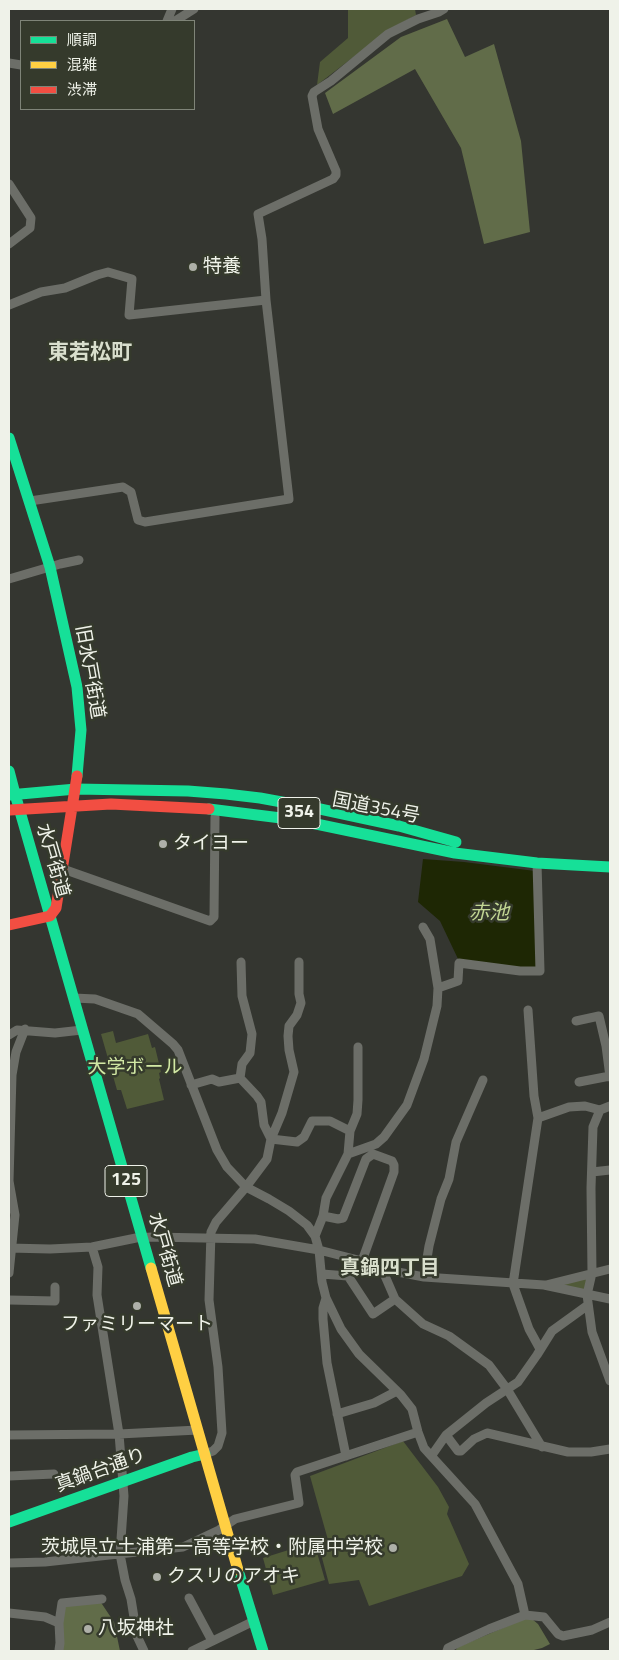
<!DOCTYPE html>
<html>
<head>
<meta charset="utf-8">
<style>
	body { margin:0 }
	#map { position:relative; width:619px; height:1660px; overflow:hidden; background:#343630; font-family:"Titillium Web","Noto Sans JP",sans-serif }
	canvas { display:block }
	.frame { position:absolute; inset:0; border:10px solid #eff2e9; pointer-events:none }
	.legend { position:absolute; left:20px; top:20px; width:175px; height:90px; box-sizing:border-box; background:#353a2c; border:1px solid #7f8478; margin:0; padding:6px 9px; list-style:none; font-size:15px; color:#eff2e9 }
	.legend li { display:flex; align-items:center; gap:10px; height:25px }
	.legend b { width:25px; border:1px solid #7f8478 }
</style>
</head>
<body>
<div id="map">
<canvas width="619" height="1660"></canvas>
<div class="frame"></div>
<ul class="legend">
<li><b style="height:6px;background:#16e098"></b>順調</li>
<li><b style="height:6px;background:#ffcf43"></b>混雑</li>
<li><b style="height:6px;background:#f24e42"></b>渋滞</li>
</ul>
</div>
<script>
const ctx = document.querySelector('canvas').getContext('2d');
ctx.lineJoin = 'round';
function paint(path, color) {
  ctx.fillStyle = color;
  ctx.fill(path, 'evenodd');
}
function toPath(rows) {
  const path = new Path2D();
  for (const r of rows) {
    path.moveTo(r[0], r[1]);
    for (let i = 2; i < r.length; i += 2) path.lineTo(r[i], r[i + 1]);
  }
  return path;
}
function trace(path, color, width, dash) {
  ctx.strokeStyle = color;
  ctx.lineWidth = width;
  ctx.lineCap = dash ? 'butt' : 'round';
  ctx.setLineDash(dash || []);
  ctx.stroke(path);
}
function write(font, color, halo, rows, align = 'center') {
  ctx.font = font + ' "Titillium Web","Noto Sans JP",sans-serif';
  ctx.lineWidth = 5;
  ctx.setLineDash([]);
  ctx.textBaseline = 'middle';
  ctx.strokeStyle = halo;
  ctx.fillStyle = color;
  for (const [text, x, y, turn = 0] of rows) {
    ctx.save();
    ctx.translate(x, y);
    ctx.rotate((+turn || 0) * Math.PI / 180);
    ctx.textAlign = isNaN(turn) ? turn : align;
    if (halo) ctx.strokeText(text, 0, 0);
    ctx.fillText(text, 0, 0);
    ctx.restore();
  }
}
const green = toPath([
	[348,9,415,9,416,15,386,32,317,85,320,62,348,38],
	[113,1031,116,1043,148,1034,152,1048,155,1047,161,1072,159,1073,160,1078,159,1079,164,1100,127,1109,121,1090,117,1090,101,1034],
	[590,1275,586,1293,549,1285],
	[403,1441,438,1487,449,1507,447,1514,469,1564,462,1576,369,1606,359,1580,329,1584,318,1543,328,1540,310,1476],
	[314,1542,325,1580,273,1595,263,1558]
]);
const forest = toPath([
	[447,19,465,57,494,44,521,141,530,232,484,244,461,148,415,69,333,114,325,93,401,37],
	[100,1601,114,1622,120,1651,60,1651,64,1606],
	[524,1619,532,1619,538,1624,550,1644,542,1648,530,1651,455,1651,458,1647]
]);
const water = toPath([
	[423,859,464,862,535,871,539,970,459,961,440,921,418,902]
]);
const street = toPath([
	[167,21,172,9],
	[175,21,194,9],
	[9,63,21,65],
	[9,184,31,218,30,228,9,244],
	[9,305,41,292,65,288,97,275,108,272,132,279,129,315,266,300],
	[30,501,123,487,131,492,138,520,145,522,289,499,266,300,262,239,258,214,333,179,336,175,336,171,318,129,312,96,314,92,331,81,388,34,418,19,439,12,444,9],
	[9,579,60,564,79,560],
	[63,869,210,921,214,917,215,817],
	[438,988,458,981,459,963,520,971,540,971,537,863],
	[74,998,95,999,138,1014,173,1044,178,1050,217,1150,227,1167,246,1187,269,1199,289,1211,307,1225,315,1236,319,1250,322,1282,326,1298,341,1329,359,1354,401,1395,412,1409,418,1432,424,1448,475,1504,518,1584,525,1615],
	[528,1010,534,1096,538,1118,513,1284,529,1329,540,1349],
	[576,1021,599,1016,606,1046,610,1077],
	[9,1035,17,1030,55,1033,82,1030],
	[240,1078,242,1064,250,1053,252,1034,242,996,241,962],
	[579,1082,610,1076],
	[191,1085,212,1079,219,1082,240,1078,257,1096,261,1102,264,1125,271,1139,297,1142,304,1137,312,1121,330,1121,350,1131],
	[600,1110,593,1127,591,1188,592,1273,587,1295,592,1332,610,1381],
	[538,1118,569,1107,585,1106,600,1110,610,1106],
	[348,1154,350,1131,357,1114,358,1100,358,1047],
	[592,1172,610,1170],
	[323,1216,338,1219,343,1218,366,1159,373,1154,392,1161,394,1165,394,1172,362,1261],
	[315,1236,323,1216,326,1198,348,1154,376,1144,384,1137,407,1105,424,1059,437,1006,438,988,430,939,423,927],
	[92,1247,98,1267,97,1295,119,1434,124,1496,120,1554,125,1580,131,1599,137,1636,144,1651],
	[9,1248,50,1249,92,1247,136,1238,152,1237,255,1239,319,1250,362,1261,382,1269,424,1277,544,1285,610,1299],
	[382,1269,395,1299,423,1324,449,1336,489,1365,507,1389,542,1447],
	[9,1273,15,1215,9,1181,12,1075,16,1052,25,1029],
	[322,1274,348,1276,373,1314,395,1299],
	[424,1277,429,1246,441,1199,449,1179,456,1142,483,1080],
	[546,1285,610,1269],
	[326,1298,323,1308,323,1319,327,1363,346,1456],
	[9,1300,55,1301,55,1287],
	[337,1414,374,1403,397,1391],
	[9,1435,119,1434,198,1430],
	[446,1435,458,1451,461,1451,474,1439,487,1433,568,1452,591,1452,610,1449],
	[205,1454,213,1451,218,1446,222,1433,218,1367,209,1300,211,1232,216,1222,246,1187,267,1159,271,1139,282,1113,294,1072,289,1050,288,1036,289,1026,297,1015,301,1003,299,994,299,962],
	[432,1455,446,1435,486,1403,518,1382,537,1355,552,1331,588,1305],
	[9,1476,54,1474],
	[9,1563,45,1562,183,1547,219,1530,235,1519,299,1503,295,1475,297,1472,418,1432],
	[189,1598,212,1641],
	[9,1613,45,1617,59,1623,62,1603,102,1599],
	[59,1650,60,1643,59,1623],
	[192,1651,254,1621],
	[447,1651,448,1648,456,1644,489,1629,525,1615,544,1617,558,1634,563,1636,592,1630,610,1622]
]);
const fast = toPath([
	[9,438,50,567,77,687,81,730,77,776],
	[9,771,15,794],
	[15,794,151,1268],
	[9,795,76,789,188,791,226,794,260,798,320,809,399,826,456,842],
	[209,809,297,820,455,853,537,863,610,867],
	[9,1522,192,1457,205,1454],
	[238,1570,263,1651]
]);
const slow = toPath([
	[151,1268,238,1570]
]);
const jam = toPath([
	[10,810,111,804,209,809],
	[9,925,50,916,56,908,77,776]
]);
const markers = [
	[193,267,5,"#aeb0a8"],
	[163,844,5,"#aeb0a8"],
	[137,1306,5,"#aeb0a8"],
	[393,1548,5,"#aeb0a8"],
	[157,1577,5,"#aeb0a8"],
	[88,1629,5,"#aeb0a8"]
];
const shields = [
	[299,813,42],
	[126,1181,42]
];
const shieldNames = [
	["354",299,813],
	["125",126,1181]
];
const poiNames = [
	["特養",203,267],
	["タイヨー",173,844],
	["ファミリーマート",137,1325,"center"],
	["茨城県立土浦第一高等学校・附属中学校",383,1548,"right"],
	["クスリのアオキ",167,1577],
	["八坂神社",98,1629]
];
const streetNames = [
	["旧水戸街道",89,672,80],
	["国道354号",376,809,11],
	["水戸街道",52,861,74],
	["水戸街道",164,1250,74],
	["真鍋台通り",101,1471,-20]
];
const parkNames = [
	["大学ボール",135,1068]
];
const waterNames = [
	["赤池",489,914]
];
const neighbourhoodNames = [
	["真鍋四丁目",390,1269]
];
const quarterNames = [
	["東若松町",90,354]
];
paint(green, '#505a38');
paint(forest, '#616c49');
paint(water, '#1e2704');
trace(street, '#6c6e68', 9);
trace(fast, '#16e098', 11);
trace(slow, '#ffcf43', 11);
trace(jam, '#f24e42', 11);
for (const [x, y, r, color] of markers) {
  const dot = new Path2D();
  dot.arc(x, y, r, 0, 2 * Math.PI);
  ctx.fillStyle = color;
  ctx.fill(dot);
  trace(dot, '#353a2c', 2);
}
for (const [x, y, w] of shields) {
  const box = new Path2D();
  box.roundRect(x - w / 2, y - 15.5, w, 31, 4);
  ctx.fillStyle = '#353a2c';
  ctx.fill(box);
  trace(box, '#eff2e9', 1);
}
write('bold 18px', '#eff2e9', null, shieldNames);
write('19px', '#eff2e9', '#353a2c', poiNames, 'left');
write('19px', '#eff2e9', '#353a2c', streetNames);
write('19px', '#d2e8a4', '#353a2c', parkNames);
write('italic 20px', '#c2d794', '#353a2c', waterNames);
write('bold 20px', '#d9dfcd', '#353a2c', neighbourhoodNames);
write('bold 21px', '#d9dfcd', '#353a2c', quarterNames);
</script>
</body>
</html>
